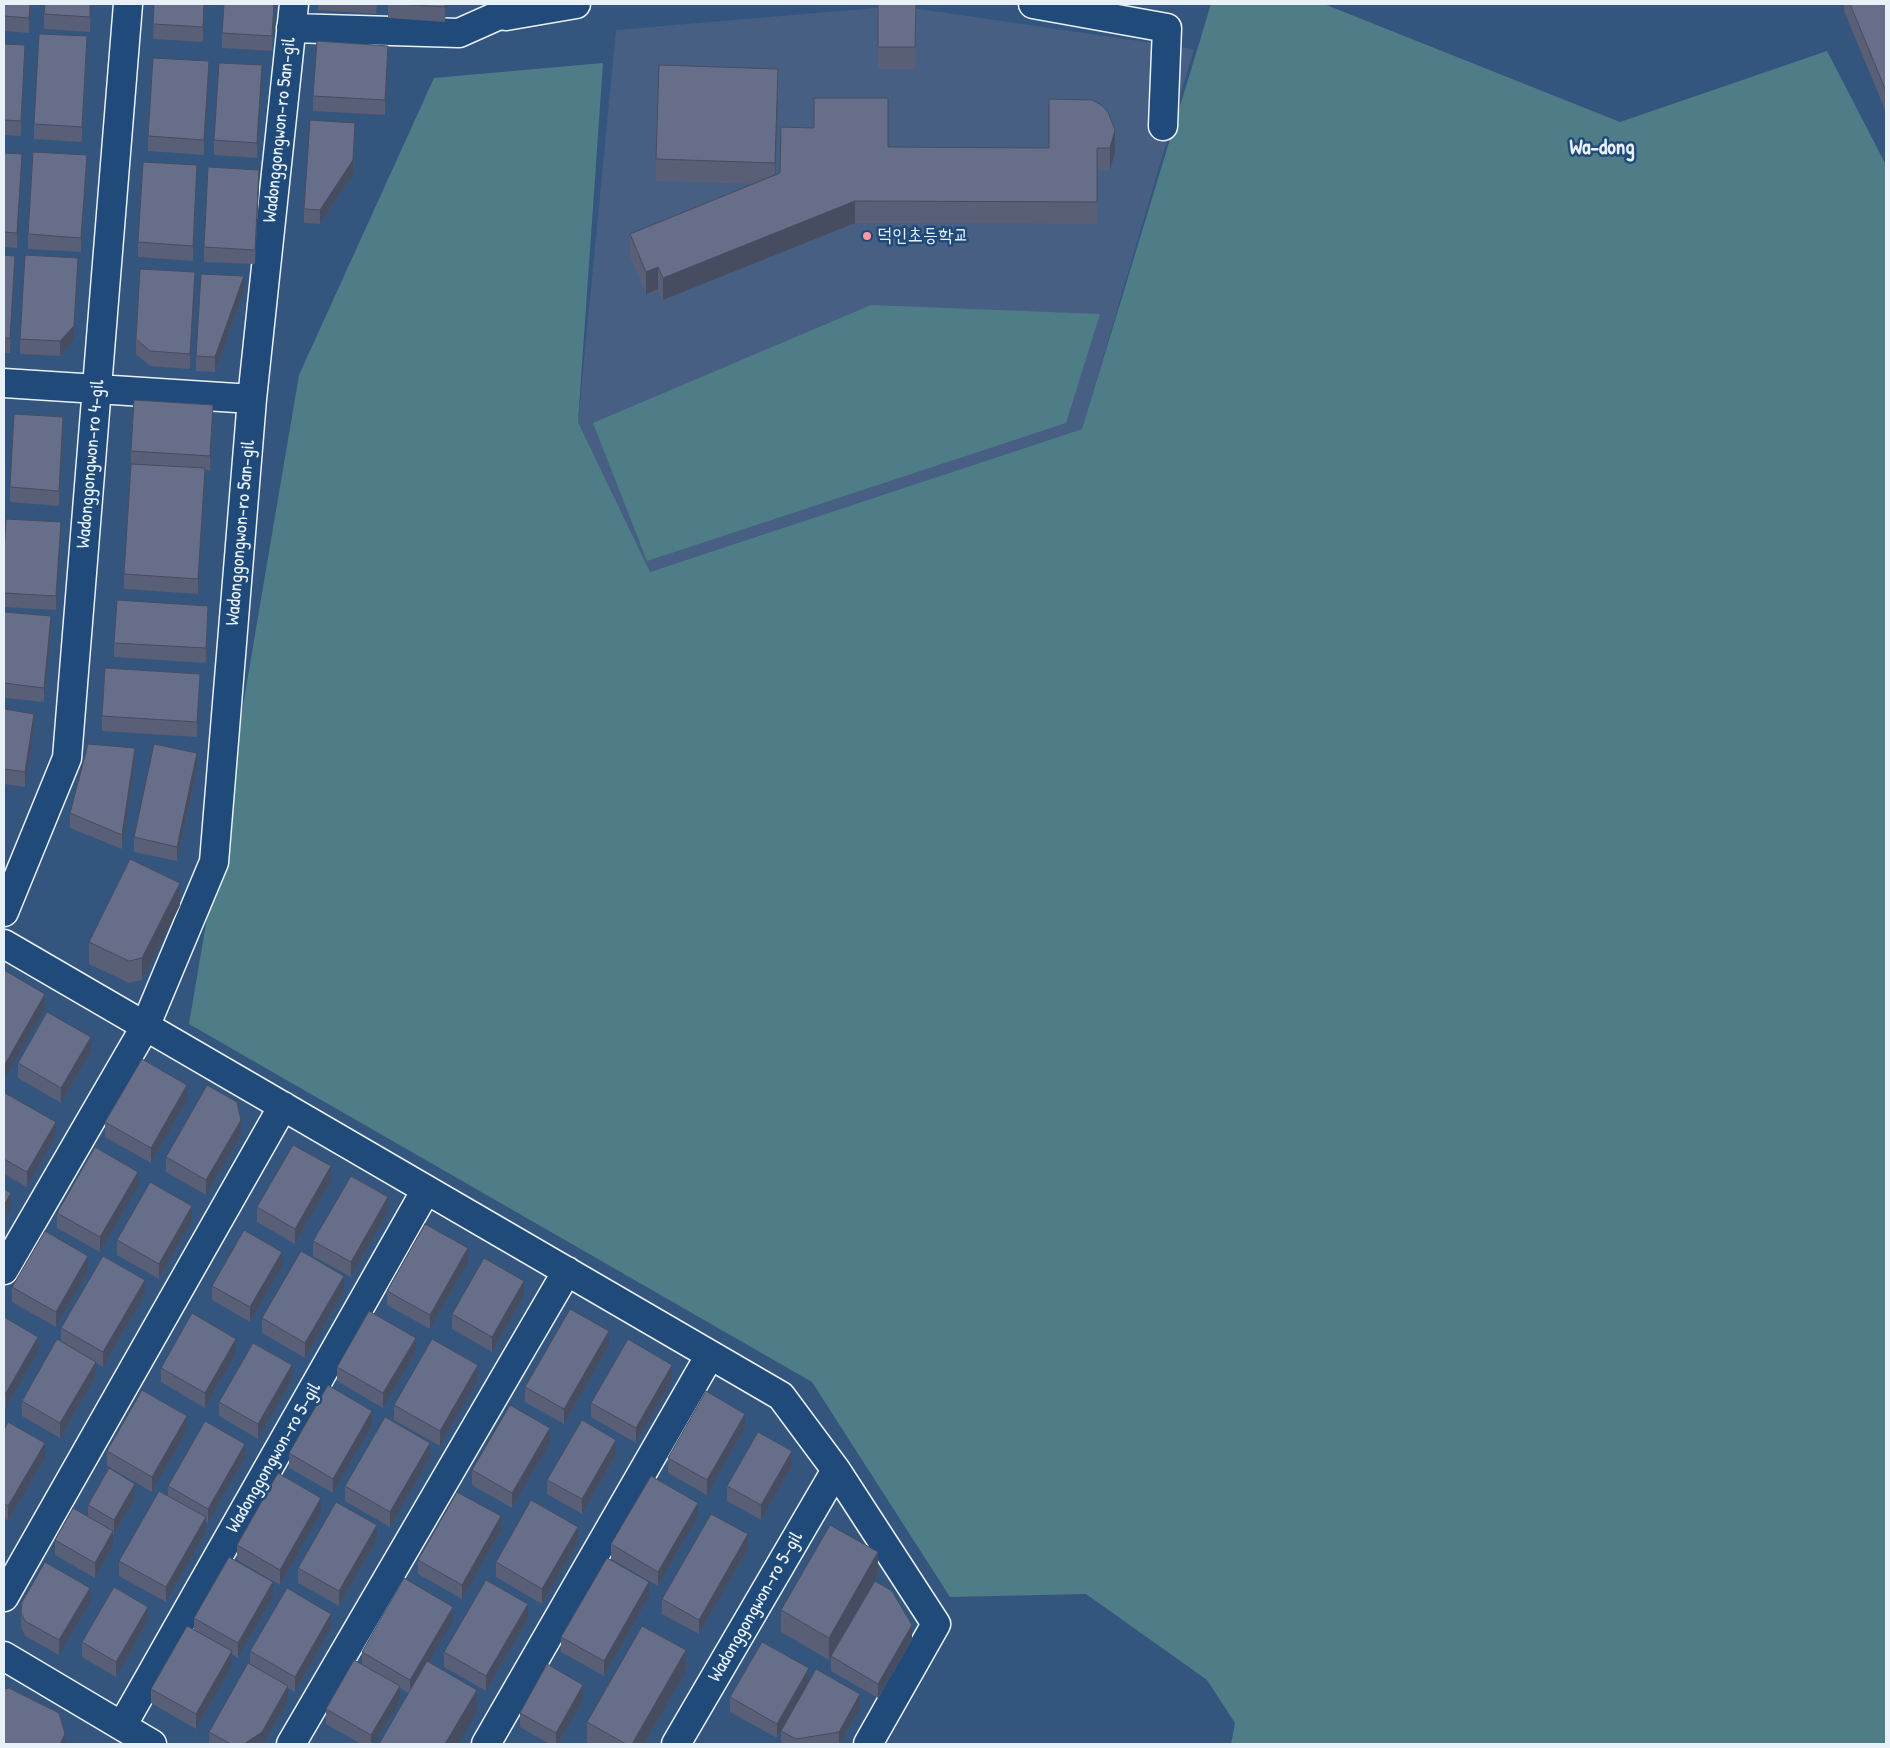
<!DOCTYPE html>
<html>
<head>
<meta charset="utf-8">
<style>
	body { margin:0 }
	#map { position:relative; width:1890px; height:1748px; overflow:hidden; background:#34557e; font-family:"Patrick Hand",sans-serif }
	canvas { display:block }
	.frame { position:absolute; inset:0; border:5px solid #e8f1f8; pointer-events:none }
</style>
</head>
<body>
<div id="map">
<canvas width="1890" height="1748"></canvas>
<div class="frame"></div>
</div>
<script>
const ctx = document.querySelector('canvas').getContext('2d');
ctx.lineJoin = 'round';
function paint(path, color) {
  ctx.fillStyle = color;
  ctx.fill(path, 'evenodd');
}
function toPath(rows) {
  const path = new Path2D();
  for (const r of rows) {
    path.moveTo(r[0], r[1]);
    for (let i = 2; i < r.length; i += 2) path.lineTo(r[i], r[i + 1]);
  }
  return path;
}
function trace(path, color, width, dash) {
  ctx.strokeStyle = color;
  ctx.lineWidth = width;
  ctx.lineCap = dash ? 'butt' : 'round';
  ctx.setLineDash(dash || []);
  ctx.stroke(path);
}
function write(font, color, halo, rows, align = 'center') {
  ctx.font = font + ' "Patrick Hand","Poor Story",sans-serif';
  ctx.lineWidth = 5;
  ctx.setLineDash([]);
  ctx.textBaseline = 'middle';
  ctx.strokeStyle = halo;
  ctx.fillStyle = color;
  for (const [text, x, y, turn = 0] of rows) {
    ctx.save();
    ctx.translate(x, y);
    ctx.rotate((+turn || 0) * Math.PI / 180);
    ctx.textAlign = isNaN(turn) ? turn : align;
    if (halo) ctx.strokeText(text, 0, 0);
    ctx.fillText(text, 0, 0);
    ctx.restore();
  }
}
const built = toPath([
	[899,6,1194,49,1082,429,650,572,578,422,616,30]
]);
const green = toPath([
	[1211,4,1324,4,1620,122,1827,51,1886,165,1886,1744,1231,1744,1235,1723,1207,1680,1086,1594,950,1597,812,1382,189,1024,299,375,434,78,603,63,578,422,650,572,1082,429],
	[871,305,1100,314,1066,423,647,561,593,423]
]);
const street = toPath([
	[1033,4,1167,28,1163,126],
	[506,16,576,4],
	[291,28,459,33,524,4],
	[4,383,252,399],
	[4,912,67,758,128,4],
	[4,944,781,1396,836,1470,676,1744],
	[4,1270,145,1027,214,862,252,399,294,4],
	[836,1470,936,1624,868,1744],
	[4,1597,283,1106],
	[4,1656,152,1744],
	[122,1726,426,1190],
	[291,1744,567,1271],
	[486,1744,710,1355]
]);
const wall = toPath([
	[4,4,31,4,29,33,4,31],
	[91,4,90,32,44,29,44,14],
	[154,4,205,4,203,42,153,39],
	[274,4,272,51,222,48,222,33],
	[318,4,377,4,376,14,318,10],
	[388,4,446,4,445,22,388,18],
	[878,4,916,4,915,69,878,69],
	[1844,4,1886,4,1886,112,1844,11],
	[4,44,25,60,21,136,4,135],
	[87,51,82,142,34,139,34,124],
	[388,60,385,115,313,111,313,96],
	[209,76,204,155,148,151,148,136],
	[262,80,257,158,214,155,214,140],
	[778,91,775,175,888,147,1049,148,1092,100,1115,152,1110,170,1097,170,1097,224,855,223,663,300,658,289,646,294,630,256,630,234,752,184,656,181,656,159],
	[355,138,353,175,320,224,304,223,304,209],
	[4,153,22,169,17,248,4,247],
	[87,170,81,252,28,249,28,234],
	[197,180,193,261,138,257,138,242],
	[259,185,255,264,204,262,204,247],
	[4,255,15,270,10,353,4,353],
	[78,273,74,340,60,356,20,354,20,339],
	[195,287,190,369,150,366,136,354,136,339],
	[244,291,215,372,196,371,196,356],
	[213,420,210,471,205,470,205,483,198,594,124,589,124,574,131,464,131,451],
	[63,432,59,506,10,502,10,487],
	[61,537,56,610,4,607,4,553],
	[4,612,51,631,44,702,4,698],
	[208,620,206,663,114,657,114,643],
	[200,689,197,737,102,731,102,716],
	[4,709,34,729,25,787,4,784],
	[135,763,122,849,70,828,70,813],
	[197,768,177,861,134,852,134,837],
	[180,905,142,980,129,983,89,964,89,942],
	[91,1052,61,1103,18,1078,18,1063],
	[4,1096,56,1136,27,1187,4,1174],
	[187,1100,151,1163,105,1137,105,1122],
	[241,1135,206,1195,166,1172,166,1157],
	[331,1181,295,1244,257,1222,257,1207],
	[138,1187,100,1252,57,1228,57,1213],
	[388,1212,351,1277,313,1256,313,1241],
	[192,1221,159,1279,117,1255,117,1240],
	[468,1263,430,1329,387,1305,387,1291],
	[282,1267,250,1322,212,1300,212,1286],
	[88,1271,56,1327,12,1302,12,1287],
	[344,1291,305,1358,262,1333,262,1318],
	[145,1294,103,1367,96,1363,96,1376,60,1438,22,1416,22,1401,61,1341,61,1328],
	[524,1296,492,1352,452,1329,452,1314],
	[4,1317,38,1352,6,1408,4,1407],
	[609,1346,564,1424,525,1402,525,1387],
	[416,1352,383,1408,337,1381,337,1367],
	[236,1354,205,1408,161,1382,161,1368],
	[292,1380,258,1439,219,1416,219,1402],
	[478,1380,440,1446,394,1420,394,1405],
	[672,1380,636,1443,591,1417,591,1403],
	[372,1426,333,1493,289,1468,289,1453],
	[745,1428,707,1495,668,1473,668,1458],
	[4,1430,45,1458,8,1521,4,1518],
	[187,1431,152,1492,107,1466,107,1451],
	[550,1443,512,1508,472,1485,472,1470],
	[616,1455,582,1514,547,1494,547,1480],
	[245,1458,208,1523,206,1522,206,1532,166,1602,119,1576,119,1561,168,1495,168,1486],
	[430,1458,390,1527,345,1501,345,1486],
	[792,1466,761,1520,727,1501,727,1486],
	[135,1498,114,1534,113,1534,113,1546,95,1578,55,1555,55,1540,88,1517,88,1505],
	[321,1513,280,1585,237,1560,237,1545],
	[698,1517,658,1586,611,1559,611,1544],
	[501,1531,462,1599,418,1574,418,1560],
	[377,1539,339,1606,298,1583,298,1568],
	[578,1542,542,1604,496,1577,496,1562],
	[748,1549,699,1634,662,1614,662,1599],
	[878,1574,829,1660,781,1632,781,1610],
	[273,1597,238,1658,232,1654,232,1666,196,1729,151,1703,151,1689,194,1630,194,1618],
	[649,1597,604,1676,561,1652,561,1637],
	[90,1603,59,1655,25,1636,21,1627,21,1613],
	[528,1619,486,1691,444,1667,444,1652],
	[148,1621,116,1677,82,1657,82,1642],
	[453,1621,429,1662,477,1712,408,1693,400,1688,400,1701,374,1744,361,1744,326,1724,326,1709,362,1664,362,1652],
	[331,1628,295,1692,288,1688,288,1701,263,1744,209,1744,209,1732,250,1664,250,1651],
	[912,1640,878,1698,831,1671,831,1656],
	[686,1672,644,1744,587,1744,587,1722],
	[809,1682,860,1709,840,1744,781,1744,781,1731,777,1738,730,1712,730,1697],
	[583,1700,558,1744,549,1744,520,1727,520,1713]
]);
const shadedWall = toPath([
	[30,4,31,4,29,33,29,18],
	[90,4,91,4,90,32],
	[204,4,205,4,203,42,203,27],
	[445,4,446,4,445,22],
	[87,36,87,51,82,142,82,127],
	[25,45,25,60,21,136,21,121],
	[388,46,388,60,385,115,385,100],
	[209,61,209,76,204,155,204,140],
	[262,65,262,80,257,158,257,143],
	[778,69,778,91,775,185,775,163],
	[355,123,353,175,320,224,320,210],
	[1115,130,1115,152,1110,170,1110,148],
	[22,154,22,169,17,248,17,233],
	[87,155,87,170,81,252,81,238],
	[197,165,197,180,193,261,193,246],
	[259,170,259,185,255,264,255,250],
	[855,201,855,223,663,300,663,278],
	[15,256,15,270,10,353,10,338],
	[78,258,78,273,74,340,60,356,60,341],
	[658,267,658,289,646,294,646,272],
	[195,272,195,287,190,369,190,354],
	[244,276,244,291,215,372,215,357],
	[213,405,213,420,210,471,210,456],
	[63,417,63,432,59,506,59,491],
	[205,468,205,483,198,594,198,579],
	[61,522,61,537,56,610,56,596],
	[208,606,208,620,206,663,206,648],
	[51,616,51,631,44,702,44,688],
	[200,674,200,689,197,737,197,722],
	[34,714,34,729,25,787,25,772],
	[135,748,135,763,122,849,122,835],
	[197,753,197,768,177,861,177,847],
	[180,883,180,905,142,980,142,958],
	[45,994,45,1008,4,1080,4,1066],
	[91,1037,91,1052,61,1103,61,1088],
	[187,1085,187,1100,151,1163,151,1148],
	[241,1120,241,1135,206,1195,206,1180],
	[56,1122,56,1136,27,1187,27,1172],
	[331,1166,331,1181,295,1244,295,1229],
	[138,1172,138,1187,100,1252,100,1237],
	[11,1193,11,1207,4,1219,4,1205],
	[388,1197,388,1212,351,1277,351,1262],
	[192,1206,192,1221,159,1279,159,1264],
	[468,1248,468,1263,430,1329,430,1315],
	[282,1252,282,1267,250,1322,250,1307],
	[88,1256,88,1271,56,1327,56,1312],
	[344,1276,344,1291,305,1358,305,1343],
	[145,1280,145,1294,103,1367,103,1352],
	[524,1281,524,1296,492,1352,492,1337],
	[609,1331,609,1346,564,1424,564,1409],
	[38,1337,38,1352,6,1408,6,1393],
	[416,1338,416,1352,383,1408,383,1393],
	[236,1339,236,1354,205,1408,205,1393],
	[96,1362,96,1376,60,1438,60,1423],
	[292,1365,292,1380,258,1439,258,1424],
	[478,1365,478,1380,440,1446,440,1431],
	[672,1365,672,1380,636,1443,636,1428],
	[372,1411,372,1426,333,1493,333,1479],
	[745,1414,745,1428,707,1495,707,1480],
	[187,1416,187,1431,152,1492,152,1477],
	[550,1428,550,1443,512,1508,512,1493],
	[616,1440,616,1455,582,1514,582,1499],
	[45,1443,45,1458,8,1521,8,1506],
	[430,1443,430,1458,390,1527,390,1512],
	[245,1444,245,1458,208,1523,208,1509],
	[792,1451,792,1466,761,1520,761,1505],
	[135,1484,135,1498,114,1534,114,1520],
	[321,1498,321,1513,280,1585,280,1570],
	[698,1503,698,1517,658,1586,658,1572],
	[501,1516,501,1531,462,1599,462,1585],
	[206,1517,206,1532,166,1602,166,1587],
	[377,1525,377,1539,339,1606,339,1591],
	[578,1527,578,1542,542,1604,542,1589],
	[113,1531,113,1546,95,1578,95,1563],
	[748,1534,748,1549,699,1634,699,1620],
	[878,1552,878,1574,829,1660,829,1638],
	[273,1582,273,1597,238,1658,238,1643],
	[649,1582,649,1597,604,1676,604,1661],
	[90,1588,90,1603,59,1655,59,1640],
	[528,1604,528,1619,486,1691,486,1676],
	[148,1607,148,1621,116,1677,116,1662],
	[453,1607,453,1621,410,1695,410,1680],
	[331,1614,331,1628,295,1692,295,1677],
	[912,1625,912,1640,878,1698,878,1684],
	[686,1650,686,1672,644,1744,632,1744],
	[232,1651,232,1666,196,1729,196,1714],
	[809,1668,809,1683,777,1738,777,1724],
	[583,1685,583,1700,558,1744,556,1744,556,1733],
	[288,1686,288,1701,263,1744,244,1744],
	[400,1686,400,1701,374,1744,371,1744,371,1735],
	[477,1690,477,1712,458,1744,445,1744],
	[860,1694,860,1709,840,1744,839,1744,839,1732],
	[65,1734,65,1744,60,1744]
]);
const building = toPath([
	[4,4,30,4,29,18,4,16,4,4],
	[45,4,90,4,90,17,44,14,45,4],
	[154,4,204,4,203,27,153,24,154,4],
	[224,4,274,4,272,36,222,33,224,4],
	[399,4,445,4,445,7,399,4],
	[878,4,916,4,915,47,878,47,878,4],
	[1850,4,1886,4,1886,91,1850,4],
	[39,34,87,36,82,127,34,124,39,34],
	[317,41,388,46,385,100,313,96,317,41],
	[4,44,25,45,21,121,4,120,4,44],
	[153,58,209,61,204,140,148,136,153,58],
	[219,63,262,65,257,143,214,140,219,63],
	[659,65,778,69,775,163,656,159,659,65],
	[814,98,888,98,888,147,1049,148,1049,99,1092,100,1101,105,1108,112,1115,130,1110,148,1097,148,1097,202,855,201,663,278,658,267,646,272,630,234,780,173,781,127,814,128,814,98],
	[310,120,355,123,353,160,320,210,304,209,310,120],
	[33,152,87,155,81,238,28,234,33,152],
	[4,153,22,154,17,233,4,232,4,153],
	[143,162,197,165,193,246,138,242,143,162],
	[208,167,259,170,255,250,204,247,208,167],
	[4,255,15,256,10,338,4,338,4,255],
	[25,255,78,258,74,326,60,341,20,339,25,255],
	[140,269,195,272,190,354,150,351,136,339,140,269],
	[201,274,244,276,215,357,196,356,201,274],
	[134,400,213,405,210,456,131,451,134,400],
	[14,414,63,417,59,491,10,487,14,414],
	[131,464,205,468,198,579,124,574,131,464],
	[6,519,61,522,56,596,4,593,4,553,6,519],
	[117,600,208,606,206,648,114,643,117,600],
	[4,612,51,616,44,688,4,683,4,612],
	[105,668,200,674,197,722,102,716,105,668],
	[4,709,34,714,25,772,4,769,4,709],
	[88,744,135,748,122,835,70,813,88,744],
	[154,744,197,753,177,847,134,837,154,744],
	[130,859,180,883,142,958,129,961,89,942,130,859],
	[4,970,45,994,4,1066,4,970],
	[47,1012,91,1037,61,1088,18,1063,47,1012],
	[142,1059,187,1085,151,1148,105,1122,142,1059],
	[207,1085,237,1102,241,1120,206,1180,166,1157,207,1085],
	[5,1093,56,1122,27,1172,4,1159,4,1096,5,1093],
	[293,1145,331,1166,295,1229,257,1207,293,1145],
	[95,1147,138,1172,100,1237,57,1213,95,1147],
	[351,1176,388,1197,351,1262,313,1241,351,1176],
	[150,1182,192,1206,159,1264,117,1240,150,1182],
	[4,1189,11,1193,4,1205,4,1189],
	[425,1224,468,1248,430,1315,387,1291,425,1224],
	[244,1230,282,1252,250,1307,212,1286,244,1230],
	[45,1231,88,1256,56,1312,12,1287,45,1231],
	[301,1251,344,1276,305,1343,262,1318,301,1251],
	[103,1256,145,1280,103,1352,61,1328,103,1256],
	[484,1258,524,1281,492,1337,452,1314,484,1258],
	[570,1309,609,1331,564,1409,525,1387,570,1309],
	[369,1311,416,1338,383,1393,337,1367,369,1311],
	[192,1313,236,1339,205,1393,161,1368,192,1313],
	[4,1317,38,1337,6,1393,4,1392,4,1317],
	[57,1339,96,1362,60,1423,22,1401,57,1339],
	[432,1339,478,1365,440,1431,394,1405,432,1339],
	[628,1339,672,1365,636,1428,591,1403,628,1339],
	[253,1343,292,1365,258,1424,219,1402,253,1343],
	[328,1385,372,1411,333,1479,289,1453,328,1385],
	[142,1390,187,1416,152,1477,107,1451,142,1390],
	[706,1391,745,1414,707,1480,668,1458,706,1391],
	[510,1405,550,1428,512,1493,472,1470,510,1405],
	[385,1417,430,1443,390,1512,345,1486,385,1417],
	[582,1420,616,1440,582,1499,547,1480,582,1420],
	[205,1421,245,1444,208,1509,168,1486,205,1421],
	[8,1422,45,1443,8,1506,4,1503,4,1430,8,1422],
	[758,1432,792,1451,761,1505,727,1486,758,1432],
	[109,1468,135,1484,114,1520,88,1505,109,1468],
	[278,1473,321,1498,280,1570,237,1545,278,1473],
	[651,1476,698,1503,658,1572,611,1544,651,1476],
	[159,1491,206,1517,166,1587,119,1561,159,1491],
	[457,1492,501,1516,462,1585,418,1560,457,1492],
	[531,1500,578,1527,542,1589,496,1562,531,1500],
	[336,1502,377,1525,339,1591,298,1568,336,1502],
	[73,1508,113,1531,95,1563,55,1540,73,1508],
	[711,1514,748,1534,699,1620,662,1599,711,1514],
	[830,1525,878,1552,829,1638,781,1610,830,1525],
	[229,1557,273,1582,238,1643,194,1618,229,1557],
	[607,1558,649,1582,604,1661,561,1637,607,1558],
	[45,1562,90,1588,59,1640,25,1621,21,1613,22,1602,45,1562],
	[404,1578,453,1607,410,1680,362,1652,404,1578],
	[486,1580,528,1604,486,1676,444,1652,486,1580],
	[875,1581,892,1591,912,1625,878,1684,831,1656,875,1581],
	[114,1587,148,1607,116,1662,82,1642,114,1587],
	[287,1588,331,1614,295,1677,250,1651,287,1588],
	[187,1626,232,1651,196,1714,151,1689,187,1626],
	[642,1626,686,1650,632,1744,626,1744,587,1722,642,1626],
	[762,1642,809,1668,777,1724,730,1697,762,1642],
	[354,1660,400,1686,371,1735,326,1709,354,1660],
	[427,1661,477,1690,445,1744,379,1744,427,1661],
	[248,1663,288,1686,262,1732,244,1744,231,1744,209,1732,248,1663],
	[547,1664,583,1685,556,1733,520,1713,547,1664],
	[816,1669,860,1694,839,1732,796,1739,781,1731,816,1669],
	[9,1688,59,1713,65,1734,60,1744,4,1744,4,1689,9,1688]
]);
const markers = [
	[867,236,5,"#ff9aa2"]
];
const streetNames = [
	["Wadonggongwon-ro 5an-gil",280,130,-84],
	["Wadonggongwon-ro 4-gil",91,464,-85],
	["Wadonggongwon-ro 5an-gil",241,533,-85],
	["Wadonggongwon-ro 5-gil",274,1458,-60],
	["Wadonggongwon-ro 5-gil",756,1607,-60]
];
const poiNames = [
	["덕인초등학교",877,236]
];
const quarterNames = [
	["Wa-dong",1602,148]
];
paint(built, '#465f83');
paint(green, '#4f7d87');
trace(street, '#e8f1f8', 31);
trace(street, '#1f4a7a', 28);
paint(wall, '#585f76');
paint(shadedWall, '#474d60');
paint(building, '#666e89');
trace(building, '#474d60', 1);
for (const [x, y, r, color] of markers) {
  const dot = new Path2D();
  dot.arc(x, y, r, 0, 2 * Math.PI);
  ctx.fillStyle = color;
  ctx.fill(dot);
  trace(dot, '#1f4a7a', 2);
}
write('19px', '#e8f1f8', '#1f4a7a', streetNames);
write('19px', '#e8f1f8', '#1f4a7a', poiNames, 'left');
write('bold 21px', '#e8f1f8', '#1f4a7a', quarterNames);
</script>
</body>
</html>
